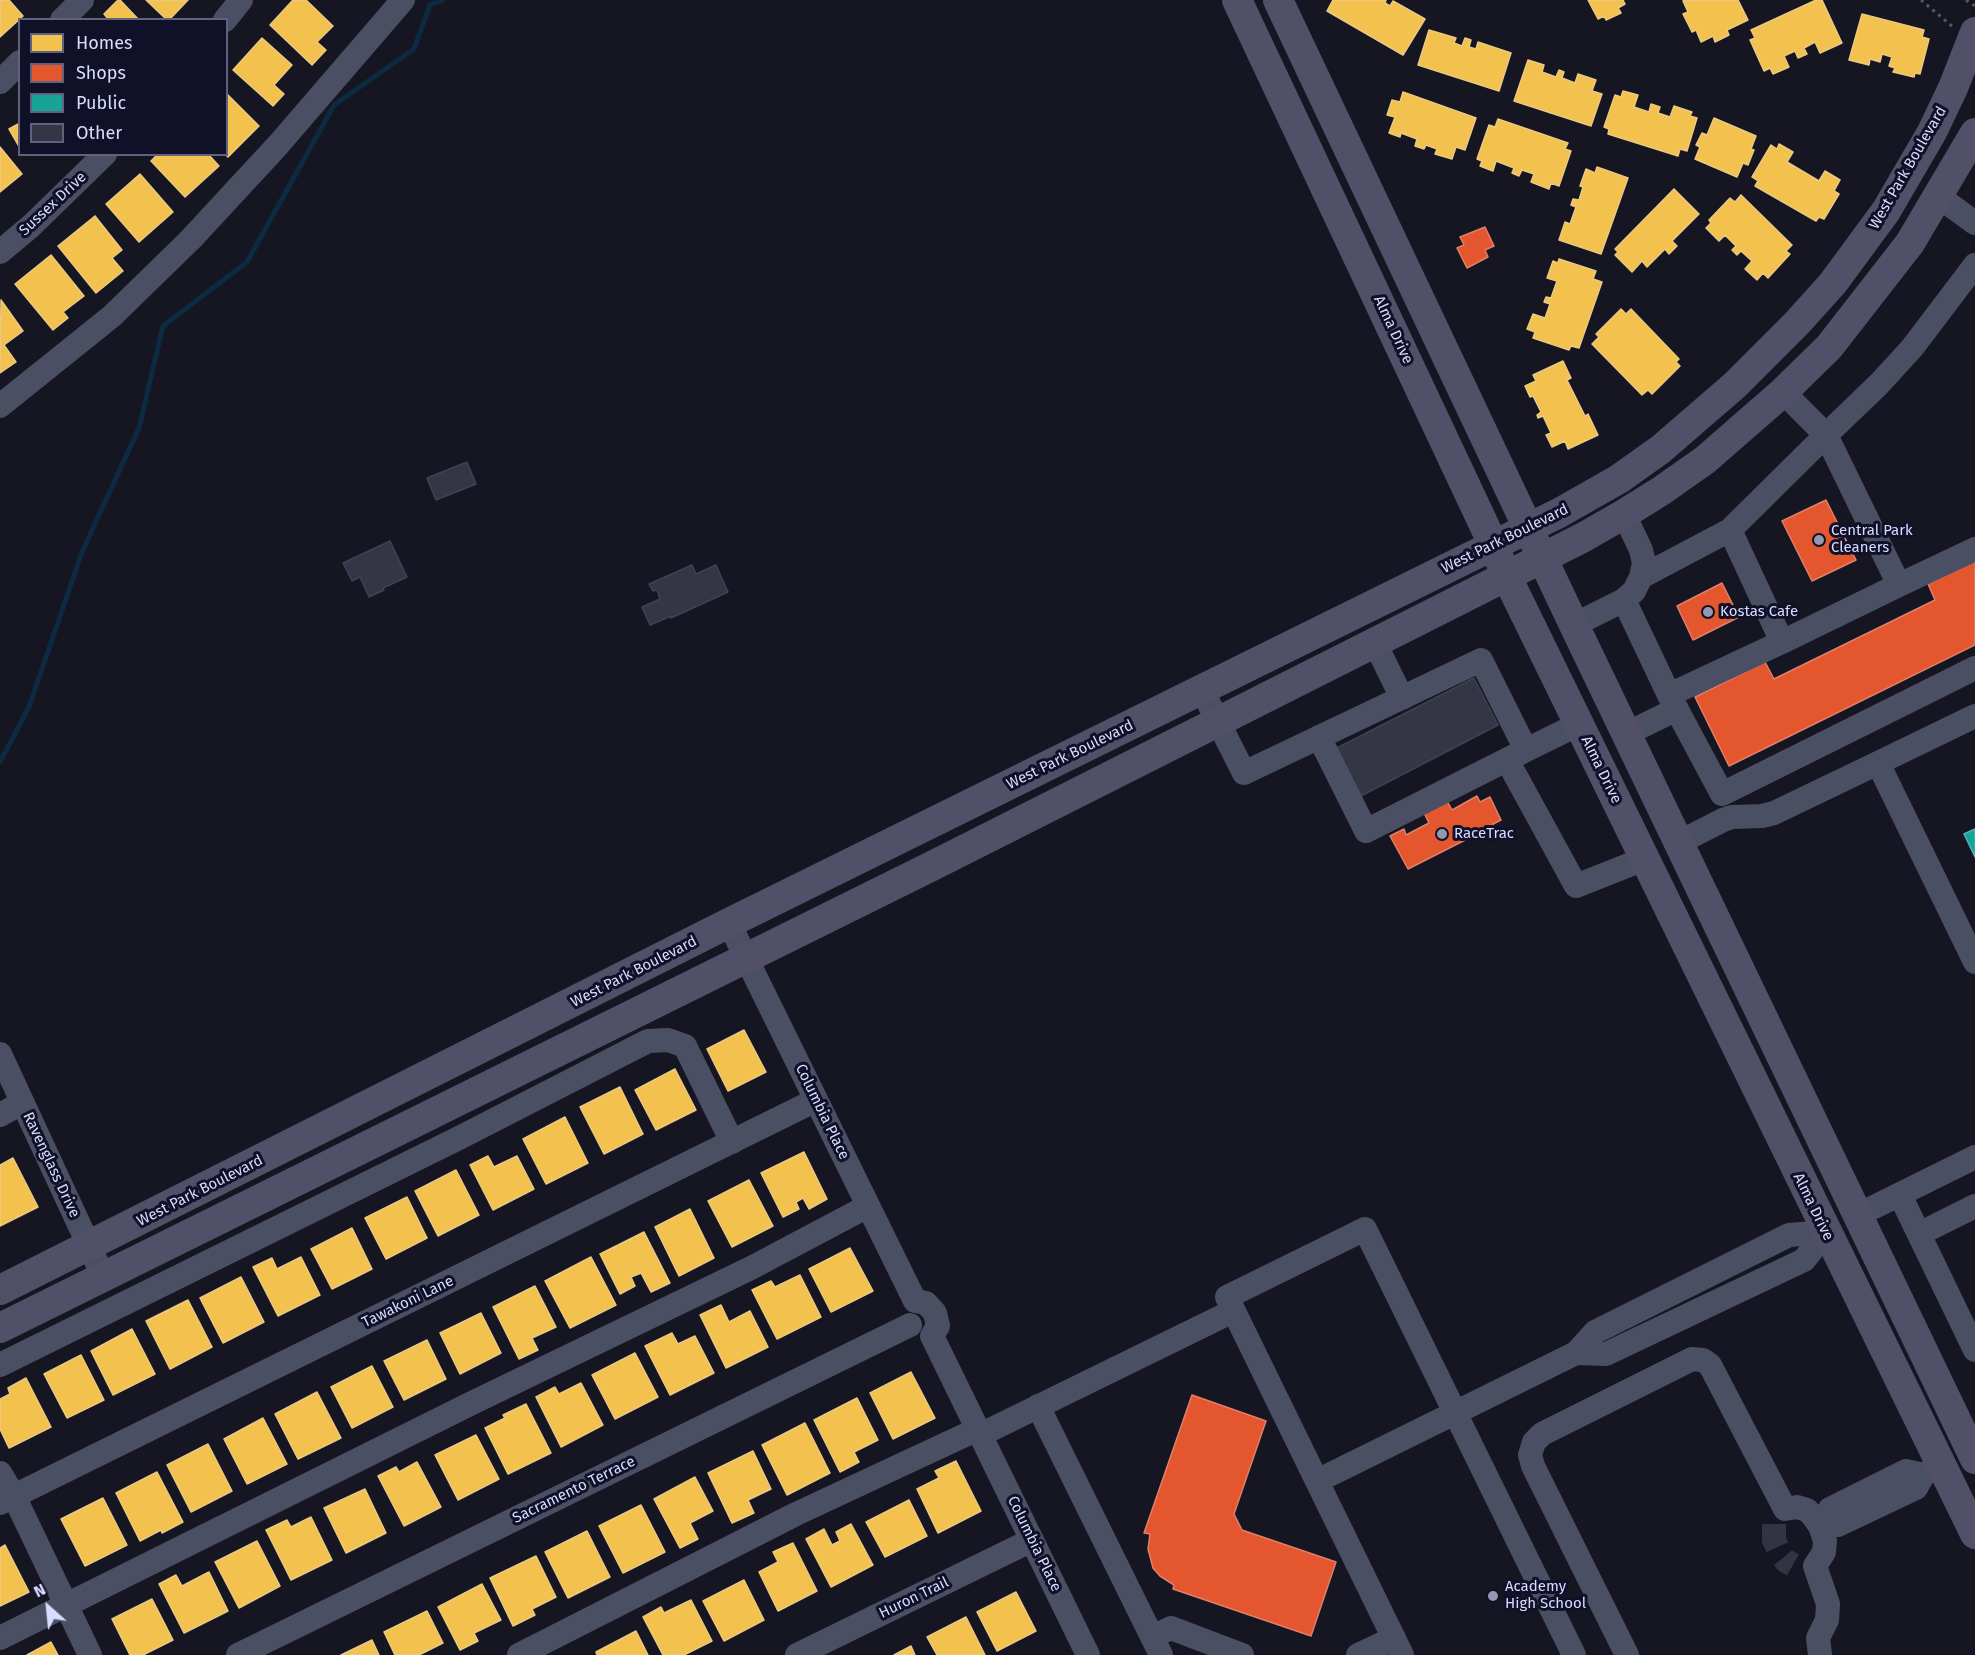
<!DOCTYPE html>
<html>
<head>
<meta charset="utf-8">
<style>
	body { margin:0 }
	#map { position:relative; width:1975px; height:1655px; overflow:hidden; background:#161622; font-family:"Fira Sans",sans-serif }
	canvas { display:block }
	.legend { position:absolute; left:18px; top:18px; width:210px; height:138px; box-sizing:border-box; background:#101128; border:2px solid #60627e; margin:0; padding:8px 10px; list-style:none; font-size:18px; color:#d8dcfe }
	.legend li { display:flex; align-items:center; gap:12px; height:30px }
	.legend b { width:30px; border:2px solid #60627e }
	.north { position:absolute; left:18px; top:1577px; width:60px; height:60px; -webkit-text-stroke:4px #101128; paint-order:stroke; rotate:333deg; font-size:16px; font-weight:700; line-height:24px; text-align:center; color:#d8dcfe }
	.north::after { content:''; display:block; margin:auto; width:21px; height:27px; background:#d8dcfe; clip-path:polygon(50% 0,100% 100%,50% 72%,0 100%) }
</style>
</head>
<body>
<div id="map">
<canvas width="1975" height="1655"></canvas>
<ul class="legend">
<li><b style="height:16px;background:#f2c14e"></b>Homes</li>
<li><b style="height:16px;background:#e4572e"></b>Shops</li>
<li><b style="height:16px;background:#17a398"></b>Public</li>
<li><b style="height:16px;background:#343545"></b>Other</li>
</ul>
<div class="north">N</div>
</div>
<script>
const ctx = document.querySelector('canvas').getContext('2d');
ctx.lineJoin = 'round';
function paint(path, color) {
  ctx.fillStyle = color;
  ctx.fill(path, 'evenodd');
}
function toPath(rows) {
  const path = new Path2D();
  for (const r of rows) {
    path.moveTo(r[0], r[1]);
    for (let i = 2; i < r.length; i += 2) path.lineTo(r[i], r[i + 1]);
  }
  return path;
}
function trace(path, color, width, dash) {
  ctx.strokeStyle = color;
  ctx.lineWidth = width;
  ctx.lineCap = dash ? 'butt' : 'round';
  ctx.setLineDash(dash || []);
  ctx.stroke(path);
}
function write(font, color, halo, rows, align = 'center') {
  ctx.font = font + ' "Fira Sans",sans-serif';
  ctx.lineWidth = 6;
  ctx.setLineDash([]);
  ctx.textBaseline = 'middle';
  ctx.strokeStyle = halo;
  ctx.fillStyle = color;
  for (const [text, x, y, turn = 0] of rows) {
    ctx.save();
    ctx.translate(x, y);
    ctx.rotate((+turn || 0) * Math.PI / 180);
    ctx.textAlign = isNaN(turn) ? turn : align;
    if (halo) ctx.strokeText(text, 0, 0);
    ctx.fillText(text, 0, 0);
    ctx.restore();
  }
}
const homes = toPath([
	[0,0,9,0,23,16,0,37,0,0],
	[118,0,120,0,139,20,109,20,104,14,118,0],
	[146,0,188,0,169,20,167,20,146,0],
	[293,0,306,0,333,26,317,42,326,50,312,65,270,25,293,0],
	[1333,0,1386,0,1385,3,1390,6,1393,1,1425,19,1403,55,1327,11,1333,0],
	[1588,0,1623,0,1625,4,1618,8,1621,13,1606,20,1604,16,1598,19,1588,0],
	[1686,0,1738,0,1748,20,1727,30,1729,35,1715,42,1713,36,1701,42,1696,30,1692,32,1683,14,1688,12,1683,1,1686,0],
	[1816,0,1822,0,1842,43,1820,53,1815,42,1804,48,1807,54,1798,58,1795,51,1784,56,1789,67,1773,74,1770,68,1764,71,1750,40,1755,38,1751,30,1816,0],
	[1862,14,1924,30,1922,37,1929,39,1920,74,1915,73,1914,77,1893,72,1895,68,1889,66,1892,57,1882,54,1880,62,1870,59,1869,65,1849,60,1862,14],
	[1429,30,1456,38,1454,43,1462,46,1465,38,1471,40,1469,47,1476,49,1478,42,1511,53,1499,91,1418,65,1429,30],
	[262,38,292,65,274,85,284,94,273,106,233,70,262,38],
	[1528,60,1544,65,1542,72,1556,77,1559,70,1564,72,1562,78,1575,83,1578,74,1596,80,1592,91,1602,94,1591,126,1514,101,1528,60],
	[1623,91,1638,95,1634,107,1649,112,1651,104,1660,107,1658,113,1670,117,1674,106,1692,112,1690,116,1697,118,1687,151,1680,149,1678,156,1608,134,1609,129,1604,127,1615,95,1621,97,1623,91],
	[1403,92,1476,118,1465,150,1456,147,1452,159,1435,154,1437,149,1426,145,1424,149,1415,146,1417,139,1401,133,1400,137,1389,133,1395,117,1387,115,1392,100,1400,102,1403,92],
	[226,93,259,126,228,157,225,154,226,154,226,93],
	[1714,118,1756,136,1751,149,1754,150,1748,165,1743,163,1737,177,1695,159,1700,147,1696,145,1702,133,1707,135,1714,118],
	[1498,119,1568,143,1565,149,1571,151,1559,186,1551,183,1549,189,1531,182,1534,174,1522,170,1519,176,1512,173,1514,168,1496,161,1493,171,1480,166,1482,161,1477,159,1489,125,1495,127,1498,119],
	[20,123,20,148,9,129,20,123],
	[1779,144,1793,152,1787,162,1819,181,1825,171,1840,180,1834,191,1839,194,1824,219,1819,217,1816,221,1755,186,1758,181,1752,177,1771,145,1777,149,1779,144],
	[0,147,22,174,0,192,0,147],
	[158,154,208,154,219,166,185,197,151,161,158,154],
	[1597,167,1628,178,1601,254,1559,240,1565,222,1570,224,1576,207,1571,205,1573,199,1579,200,1583,187,1580,186,1586,169,1595,173,1597,167],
	[140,174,173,212,139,242,106,204,140,174],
	[1674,189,1699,214,1672,241,1677,246,1669,254,1665,249,1647,267,1642,261,1632,272,1615,255,1618,252,1615,249,1674,189],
	[1741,195,1792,245,1786,251,1790,254,1768,278,1763,273,1757,280,1745,269,1752,261,1741,251,1737,255,1732,250,1736,246,1725,235,1719,241,1706,228,1711,223,1709,220,1730,198,1735,202,1741,195],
	[95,216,122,250,112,258,123,271,96,293,58,246,95,216],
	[51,255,84,296,63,312,68,318,53,330,15,284,51,255],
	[1559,259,1596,271,1593,279,1602,282,1579,348,1571,346,1569,350,1533,338,1535,332,1527,329,1533,314,1545,318,1550,304,1544,302,1546,297,1551,298,1557,281,1547,278,1553,261,1558,263,1559,259],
	[1,300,23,331,4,345,16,362,0,373,1,300],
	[1621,309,1626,314,1631,309,1679,359,1676,362,1680,366,1652,394,1648,390,1642,395,1592,344,1599,337,1596,334,1621,309],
	[1563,361,1571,378,1567,380,1585,416,1588,414,1598,435,1568,449,1565,441,1552,447,1546,435,1551,433,1543,416,1538,418,1537,415,1541,412,1533,396,1530,397,1525,386,1536,381,1533,375,1563,361],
	[744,1030,766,1072,728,1091,707,1049,744,1030],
	[675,1069,696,1110,656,1130,635,1090,675,1069],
	[620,1087,643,1134,604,1154,580,1107,620,1087],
	[565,1117,588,1163,546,1184,523,1139,565,1117],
	[804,1152,827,1199,809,1209,803,1198,796,1202,799,1209,783,1217,761,1173,804,1152],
	[488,1156,494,1167,517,1156,534,1189,493,1210,470,1165,488,1156],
	[13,1158,38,1207,0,1226,0,1165,13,1158],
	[456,1170,479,1215,438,1236,415,1191,456,1170],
	[749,1180,773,1226,732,1247,708,1201,749,1180],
	[407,1197,427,1238,386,1259,365,1218,407,1197],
	[690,1209,714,1258,679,1276,655,1227,690,1209],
	[352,1228,372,1269,332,1289,311,1249,352,1228],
	[644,1232,670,1283,651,1292,641,1273,631,1277,635,1286,620,1294,600,1254,644,1232],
	[850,1248,873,1291,831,1312,809,1269,850,1248],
	[301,1257,320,1295,278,1316,253,1267,272,1258,277,1269,301,1257],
	[591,1257,616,1305,570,1328,545,1281,591,1257],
	[800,1275,821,1317,777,1339,752,1290,771,1281,775,1287,800,1275],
	[241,1277,264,1322,223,1343,200,1298,241,1277],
	[535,1286,556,1327,532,1338,538,1350,519,1359,493,1307,535,1286],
	[188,1300,212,1347,170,1369,146,1321,188,1300],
	[721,1305,729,1322,750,1311,768,1347,726,1368,700,1315,721,1305],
	[481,1313,501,1353,460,1374,440,1333,481,1313],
	[132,1329,155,1374,113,1395,91,1351,132,1329],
	[672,1333,678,1344,695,1336,714,1373,670,1395,645,1346,672,1333],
	[427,1340,446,1379,404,1400,384,1361,427,1340],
	[635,1353,658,1397,615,1419,592,1375,635,1353],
	[81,1355,104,1400,67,1418,44,1374,81,1355],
	[372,1366,393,1407,352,1428,331,1387,372,1366],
	[911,1372,935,1418,893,1439,870,1393,911,1372],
	[26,1378,51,1427,9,1448,0,1429,0,1399,10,1394,8,1388,26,1378],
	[581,1383,603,1425,561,1447,536,1397,555,1387,559,1394,581,1383],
	[317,1392,341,1438,298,1459,275,1414,317,1392],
	[857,1398,878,1440,854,1452,859,1462,840,1472,814,1420,857,1398],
	[526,1404,551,1453,508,1474,485,1428,505,1418,503,1415,526,1404],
	[263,1418,287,1464,247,1484,224,1439,263,1418],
	[805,1423,830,1473,787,1495,762,1445,805,1423],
	[476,1435,499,1479,458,1500,435,1455,476,1435],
	[208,1444,232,1491,191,1512,167,1465,208,1444],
	[753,1451,771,1489,748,1500,754,1513,732,1523,708,1473,753,1451],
	[956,1461,981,1511,938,1533,917,1489,939,1478,935,1471,956,1461],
	[417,1462,441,1507,404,1526,378,1476,396,1467,399,1472,417,1462],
	[157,1472,183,1522,162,1533,161,1530,140,1541,116,1493,157,1472],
	[695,1477,713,1511,690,1523,698,1539,680,1548,654,1499,695,1477],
	[365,1489,386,1533,346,1553,324,1508,365,1489],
	[103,1498,127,1545,85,1566,61,1519,103,1498],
	[909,1500,927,1536,885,1557,866,1522,909,1500],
	[641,1505,665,1552,623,1573,599,1526,641,1505],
	[311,1517,332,1560,291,1580,266,1530,287,1520,291,1527,311,1517],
	[851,1524,873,1565,831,1587,806,1539,824,1529,832,1545,840,1541,836,1532,851,1524],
	[587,1531,610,1577,568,1598,545,1552,587,1531],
	[257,1541,280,1586,239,1608,215,1562,257,1541],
	[793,1543,817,1591,778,1611,759,1572,778,1562,773,1552,793,1543],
	[5,1545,29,1592,0,1606,0,1548,5,1545],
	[536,1556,556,1597,532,1609,535,1615,513,1626,490,1578,536,1556],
	[209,1572,228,1611,184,1633,159,1584,176,1575,182,1586,209,1572],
	[744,1580,764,1620,724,1641,703,1601,744,1580],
	[482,1584,501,1620,474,1633,478,1641,460,1650,438,1607,482,1584],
	[1016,1592,1036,1631,997,1651,977,1612,1016,1592],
	[152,1599,173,1640,143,1655,130,1655,112,1619,152,1599],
	[691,1600,712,1641,684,1655,663,1655,643,1617,661,1607,664,1613,691,1600],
	[427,1611,443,1643,419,1655,395,1655,384,1632,427,1611],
	[966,1617,985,1655,937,1655,927,1637,966,1617],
	[636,1631,648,1655,597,1655,596,1652,636,1631],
	[372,1640,379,1655,341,1655,372,1640],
	[51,1642,58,1655,27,1655,51,1642],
	[911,1646,915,1655,894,1655,911,1646]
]);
const shops = toPath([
	[1485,227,1494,246,1485,250,1488,257,1467,268,1457,248,1464,245,1460,237,1485,227],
	[1826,500,1856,560,1812,581,1782,521,1826,500],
	[1975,561,1975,645,1729,766,1695,697,1765,662,1774,679,1935,600,1928,584,1975,561],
	[1722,583,1739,617,1693,640,1677,606,1722,583],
	[1477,796,1480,802,1490,797,1501,820,1493,824,1497,833,1483,840,1479,833,1408,869,1390,836,1404,829,1406,835,1429,823,1424,813,1447,801,1452,810,1477,796],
	[1192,1395,1266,1421,1234,1514,1242,1530,1336,1562,1311,1636,1173,1589,1174,1585,1160,1576,1153,1568,1148,1549,1150,1534,1144,1533,1192,1395]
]);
const public = toPath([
	[1975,829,1975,857,1964,834,1975,829]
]);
const stream = toPath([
	[0,762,29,707,82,552,139,428,163,326,247,262,334,105,414,49,430,5,443,0]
]);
const building = toPath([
	[467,462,476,484,436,500,427,478,467,462],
	[390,541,407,577,383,588,384,590,369,597,360,577,352,581,343,563,390,541],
	[692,565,696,574,716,565,728,592,671,618,671,616,650,625,642,607,660,599,657,590,653,591,649,584,692,565],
	[1474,678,1498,725,1359,797,1335,749,1474,678]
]);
const minorTunnel = toPath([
	[1774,1524,1774,1540,1781,1555,1786,1561,1793,1565]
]);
const path = toPath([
	[1921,0,1953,27],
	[1966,0,1975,6]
]);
const minor = toPath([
	[62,20,82,0],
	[225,20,241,0],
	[0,82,20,62],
	[1938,196,1975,223],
	[0,252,31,226,105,154],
	[1783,392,1826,435,1899,585,1782,642,1730,530,1826,435,1879,384,1912,348,1975,265],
	[0,406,112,316,191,239,278,145,403,0],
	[1641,577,1730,530],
	[1899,585,1975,549],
	[1624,600,1669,695],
	[1574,625,1624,600,1634,591,1641,577,1644,563,1641,550,1624,514],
	[1782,642,1669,695,1722,794,1975,668],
	[1375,643,1402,698],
	[1202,690,1244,773,1481,660,1526,750,1366,831,1319,737],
	[1975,716,1878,763,1975,962],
	[1626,734,1677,709],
	[1526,750,1579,724],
	[1507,760,1576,886,1644,859],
	[1678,843,1723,820,1732,817,1762,816,1774,813,1878,763],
	[729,923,915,1301],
	[0,1054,103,1276],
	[0,1115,22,1103],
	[1900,1195,1975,1350],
	[1858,1215,1975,1157],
	[1919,1234,1975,1206],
	[915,1301,926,1303,935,1313,938,1326,932,1336],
	[932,1336,1088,1655],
	[1576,1353,1606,1354,1804,1260,1826,1232],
	[0,1365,459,1138,648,1041,668,1040,685,1046,732,1142],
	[1038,1406,1161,1655],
	[980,1435,1233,1311],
	[0,1473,14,1496,90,1655],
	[1923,1475,1906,1471,1830,1509,1827,1523,1838,1525,1916,1488,1923,1475,1941,1465],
	[1317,1481,1576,1353,1595,1332,1789,1235,1826,1232],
	[0,1503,816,1100],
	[1152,1637,1171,1628,1242,1655],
	[0,1638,472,1403,751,1268,868,1206],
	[238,1655,910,1325],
	[519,1655,796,1514,978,1429],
	[797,1655,1032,1540],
	[1358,1655,1394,1638],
	[1402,1655,1227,1297,1365,1229,1574,1655],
	[1627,1655,1533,1466,1530,1455,1534,1442,1542,1434,1692,1359,1703,1360,1710,1365,1785,1509,1797,1507,1807,1510,1813,1516,1820,1526,1827,1523],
	[1820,1655,1818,1638,1827,1620,1828,1604,1815,1566,1824,1552,1825,1541,1820,1526]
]);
const major = toPath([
	[1237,0,1493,544,1506,575,1975,1534],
	[1278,0,1574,625,1975,1459],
	[0,1290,729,923,1559,513,1619,479,1661,449,1735,385,1797,323,1833,283,1886,211,1932,132,1953,88,1975,32],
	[0,1328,932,866,1584,537,1624,514,1661,491,1705,460,1783,392,1829,347,1910,243,1975,133]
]);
const markers = [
	[1819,540,6,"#9497b1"],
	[1708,612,6,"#9497b1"],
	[1442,834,6,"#9497b1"],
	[1493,1596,6,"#9497b1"]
];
const streetNames = [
	["West Park Boulevard",1908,168,-60],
	["Sussex Drive",53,204,-43],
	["Alma Drive",1393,330,65],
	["West Park Boulevard",1505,539,-26],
	["West Park Boulevard",1070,755,-26],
	["Alma Drive",1601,770,64],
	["West Park Boulevard",634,972,-27],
	["Columbia Place",822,1112,64],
	["Ravenglass Drive",51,1165,65],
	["West Park Boulevard",200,1191,-27],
	["Alma Drive",1813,1207,64],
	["Tawakoni Lane",408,1302,-26],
	["Sacramento Terrace",574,1490,-26],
	["Columbia Place",1034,1544,64],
	["Huron Trail",914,1598,-26]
];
const poiNames = [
	["Central Park",1831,531],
	["Cleaners",1831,548],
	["Kostas Cafe",1720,612],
	["RaceTrac",1454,834],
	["Academy",1505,1587],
	["High School",1505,1604]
];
paint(homes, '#f2c14e');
trace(homes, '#eac983', 1.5);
paint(shops, '#e4572e');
trace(shops, '#e07f6c', 1.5);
paint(public, '#17a398');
trace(public, '#51b4b7', 1.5);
trace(stream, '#0c2b43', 5);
paint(building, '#343545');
trace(building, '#414156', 1.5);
trace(minorTunnel, '#333443', 24, [24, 12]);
trace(path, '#4a5d64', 3, [3, 4.5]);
trace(minor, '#4b4f63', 24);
trace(major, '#524f69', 30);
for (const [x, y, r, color] of markers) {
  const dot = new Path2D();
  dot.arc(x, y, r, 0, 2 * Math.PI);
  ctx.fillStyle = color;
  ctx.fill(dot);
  trace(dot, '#101128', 2);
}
write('15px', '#d8dcfe', '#101128', streetNames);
write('15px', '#d8dcfe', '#101128', poiNames, 'left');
</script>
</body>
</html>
